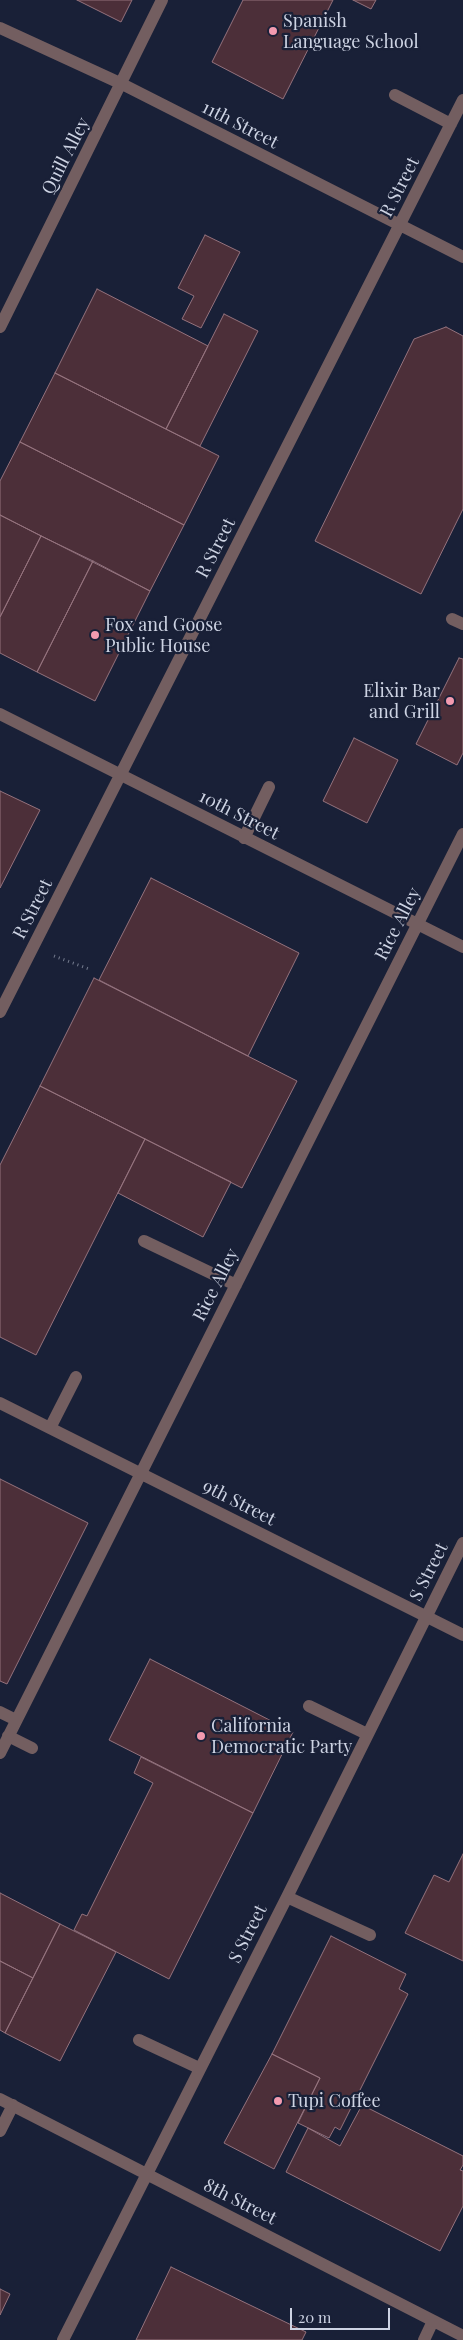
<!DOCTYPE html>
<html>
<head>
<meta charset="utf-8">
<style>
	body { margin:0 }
	#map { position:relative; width:463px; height:2340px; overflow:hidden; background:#192037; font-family:"Playfair Display",serif }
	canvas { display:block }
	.scale { position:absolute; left:290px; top:2308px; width:100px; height:22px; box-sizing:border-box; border:2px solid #cdd3e3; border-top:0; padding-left:6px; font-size:15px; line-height:18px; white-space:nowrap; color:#cdd3e3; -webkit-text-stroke:4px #192037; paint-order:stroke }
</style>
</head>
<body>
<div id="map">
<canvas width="463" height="2340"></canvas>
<div class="scale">20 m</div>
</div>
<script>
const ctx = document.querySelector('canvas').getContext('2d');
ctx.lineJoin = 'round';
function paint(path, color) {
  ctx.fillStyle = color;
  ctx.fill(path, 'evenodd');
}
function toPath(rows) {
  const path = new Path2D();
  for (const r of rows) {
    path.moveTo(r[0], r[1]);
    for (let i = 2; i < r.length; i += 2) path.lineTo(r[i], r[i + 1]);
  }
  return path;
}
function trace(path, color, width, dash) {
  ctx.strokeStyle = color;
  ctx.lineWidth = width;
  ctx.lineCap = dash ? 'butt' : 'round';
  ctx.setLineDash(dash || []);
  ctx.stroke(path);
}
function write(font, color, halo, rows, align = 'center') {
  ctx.font = font + ' "Playfair Display",serif';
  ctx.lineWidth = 4.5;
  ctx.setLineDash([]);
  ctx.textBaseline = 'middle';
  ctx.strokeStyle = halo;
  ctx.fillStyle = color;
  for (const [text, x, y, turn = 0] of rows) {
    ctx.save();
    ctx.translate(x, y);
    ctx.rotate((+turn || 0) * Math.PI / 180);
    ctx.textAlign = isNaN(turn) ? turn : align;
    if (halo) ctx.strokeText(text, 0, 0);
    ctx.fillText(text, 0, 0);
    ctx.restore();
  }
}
const building = toPath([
	[77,0,132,0,121,22,77,0],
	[243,0,333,0,283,99,212,62,243,0],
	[353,0,376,0,371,9,353,0],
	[205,235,240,252,201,328,182,319,194,296,178,288,205,235],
	[97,289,208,346,166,429,55,373,97,289],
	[224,314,258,331,200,446,166,429,224,314],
	[446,327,463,336,463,509,421,594,315,541,414,339,446,327],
	[55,373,219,456,184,525,20,442,55,373],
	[20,442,184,525,150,591,0,515,0,481,20,442],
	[0,515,41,536,0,617,0,515],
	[41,536,93,561,37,672,0,653,0,617,41,536],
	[93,561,150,591,95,701,37,672,93,561],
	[459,658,463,659,463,753,457,765,416,744,459,658],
	[354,738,398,760,367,823,323,801,354,738],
	[0,791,40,810,0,888,0,791],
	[151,878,299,953,248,1056,99,980,151,878],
	[94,978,297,1081,242,1188,40,1086,94,978],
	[40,1086,145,1139,36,1355,0,1337,0,1165,40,1086],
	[145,1139,231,1182,203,1237,118,1193,145,1139],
	[0,1479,88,1523,7,1684,0,1681,0,1479],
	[150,1659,293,1732,253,1813,109,1740,150,1659],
	[141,1757,253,1813,169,1979,74,1930,82,1914,87,1916,153,1783,134,1773,141,1757],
	[463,1854,463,1961,405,1933,434,1875,449,1882,463,1854],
	[0,1893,60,1924,33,1978,0,1961,0,1893],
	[60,1924,116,1952,60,2061,5,2033,60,1924],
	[331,1936,406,1974,399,1989,408,1994,340,2130,335,2127,329,2138,298,2123,320,2078,272,2054,331,1936],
	[0,1961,33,1978,5,2033,0,2030,0,1961],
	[272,2054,320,2078,274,2169,224,2143,272,2054],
	[362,2105,463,2156,463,2165,460,2170,463,2171,463,2206,440,2251,286,2172,308,2128,340,2146,362,2105],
	[171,2267,306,2332,302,2340,136,2340,171,2267],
	[0,2289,10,2294,0,2315,0,2289]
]);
const path = toPath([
	[54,956,89,969]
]);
const minor = toPath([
	[0,28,122,84,463,257],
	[395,95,451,124],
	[0,327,162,0],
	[452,619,463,624],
	[0,714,463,947],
	[244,838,269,787],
	[0,1012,463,100],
	[144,1241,236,1285],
	[0,1403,463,1635],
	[50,1428,76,1377],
	[309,1706,367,1734],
	[0,1712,16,1720],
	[8,1736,32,1748],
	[0,1753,463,834],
	[287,1897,370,1935],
	[139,2040,199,2068],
	[0,2099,463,2336],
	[0,2131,13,2105],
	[63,2340,287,1897,463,1543],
	[424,2340,433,2321]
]);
const markers = [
	[273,31,5,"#f29aaf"],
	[95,635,5,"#f29aaf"],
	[450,701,5,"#f29aaf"],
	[201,1736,5,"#f29aaf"],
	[278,2101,5,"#f29aaf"]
];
const poiNames = [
	["Spanish",283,21],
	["Language School",283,42],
	["Fox and Goose",105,625],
	["Public House",105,646],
	["Elixir Bar",440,691,"right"],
	["and Grill",440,712,"right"],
	["California",211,1726],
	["Democratic Party",211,1747],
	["Tupi Coffee",288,2101]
];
const streetNames = [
	["11th Street",240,125,27],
	["Quill Alley",66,156,-63],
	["R Street",400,187,-63],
	["R Street",216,548,-63],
	["10th Street",239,815,27],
	["R Street",33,909,-63],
	["Rice Alley",398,924,-63],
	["Rice Alley",216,1285,-63],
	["9th Street",239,1503,27],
	["S Street",429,1572,-63],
	["S Street",248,1934,-63],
	["8th Street",240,2202,27]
];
paint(building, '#4c2f39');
trace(building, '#94727d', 1);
trace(path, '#737a8d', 3, [1, 4]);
trace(minor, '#735e60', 12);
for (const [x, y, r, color] of markers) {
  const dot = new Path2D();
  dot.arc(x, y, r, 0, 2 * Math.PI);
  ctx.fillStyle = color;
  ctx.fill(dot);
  trace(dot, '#192037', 2);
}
write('18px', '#cdd3e3', '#192037', poiNames, 'left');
write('18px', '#cdd3e3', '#192037', streetNames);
</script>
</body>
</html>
